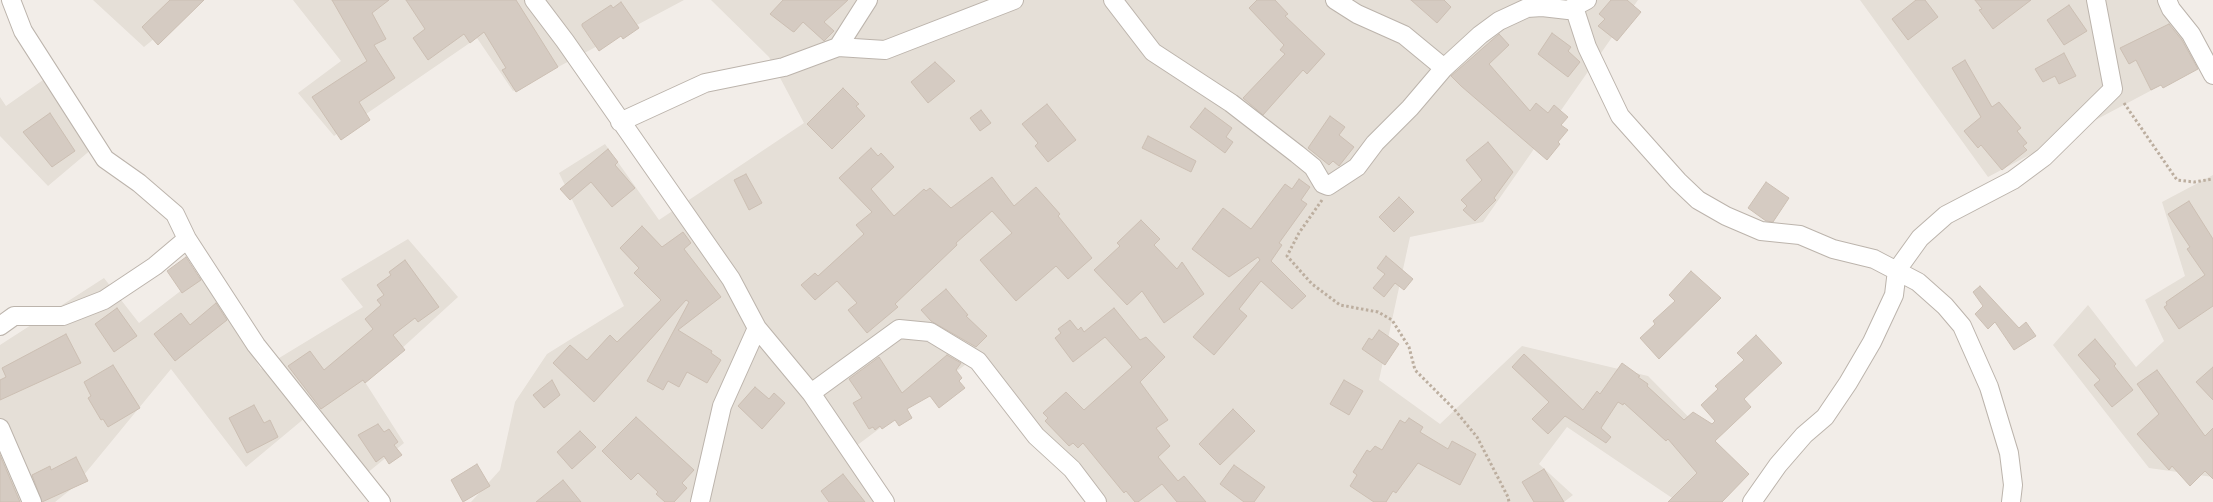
<!DOCTYPE html>
<html>
<head>
<meta charset="utf-8">
<style>
	body { margin:0 }
	canvas { display:block; background:#f2ede8 }
</style>
</head>
<body>
<canvas width="2213" height="502"></canvas>
<script>
const ctx = document.querySelector('canvas').getContext('2d');
ctx.lineJoin = 'round';
function paint(path, color) {
  ctx.fillStyle = color;
  ctx.fill(path, 'evenodd');
}
function toPath(rows) {
  const path = new Path2D();
  for (const r of rows) {
    path.moveTo(r[0], r[1]);
    for (let i = 2; i < r.length; i += 2) path.lineTo(r[i], r[i + 1]);
  }
  return path;
}
function trace(path, color, width, dash) {
  ctx.strokeStyle = color;
  ctx.lineWidth = width;
  ctx.lineCap = dash ? 'butt' : 'round';
  ctx.setLineDash(dash || []);
  ctx.stroke(path);
}
const residential = toPath([
	[93,0,175,0,183,15,144,47],
	[293,0,684,0,513,91,477,38,334,136,298,93,341,61],
	[711,0,1638,0,1483,222,1410,237,1379,380,1440,424,1522,346,1648,376,1741,470,1678,502,1567,427,1539,464,1573,495,1564,502,1092,502,977,356,848,452,879,502,471,502,500,470,515,402,547,354,624,306,559,173,605,144,659,220,804,123,769,57],
	[1860,0,2165,0,2201,64,1988,177],
	[43,80,99,143,48,186,0,136,0,97,6,106],
	[2213,175,2213,477,2149,468,2053,345,2088,305,2136,367,2164,341,2145,300,2185,276,2162,202],
	[408,239,458,297,365,382,404,443,361,478,306,417,246,467,171,369,74,487,55,502,0,502,0,345,104,278,139,323,200,276,261,369,363,307,341,279]
]);
const building = toPath([
	[170,0,204,0,158,45,142,27,170,0],
	[332,0,389,0,372,13,386,39,374,45,395,78,359,102,370,120,341,140,312,97,367,61,332,0],
	[406,0,516,0,558,67,516,92,502,70,506,68,484,32,470,43,464,34,428,60,413,38,425,29,406,0],
	[783,0,848,0,824,22,834,31,824,41,803,22,794,32,792,31,770,14,783,0],
	[1257,0,1275,0,1288,14,1285,16,1325,54,1307,74,1303,70,1263,115,1243,98,1285,54,1280,50,1284,45,1249,8,1257,0],
	[1411,0,1444,0,1451,7,1437,23,1411,0],
	[1611,0,1627,0,1641,12,1617,41,1598,26,1605,19,1599,14,1611,0],
	[1916,0,1925,0,1938,17,1908,40,1892,19,1916,0],
	[1975,0,2031,0,1993,29,1979,10,1982,9,1975,0],
	[621,2,639,28,623,39,621,36,599,51,582,26,582,24,611,5,613,8,621,2],
	[2069,5,2087,31,2064,45,2047,20,2069,5],
	[2169,24,2182,40,2198,69,2163,88,2161,85,2151,90,2136,60,2129,64,2120,48,2169,24],
	[1552,33,1571,47,1568,51,1580,62,1568,77,1538,54,1552,33],
	[1499,34,1509,45,1489,64,1530,111,1536,103,1548,113,1554,105,1568,117,1561,125,1568,130,1558,142,1560,144,1547,160,1461,86,1451,76,1499,34],
	[2064,53,2076,76,2059,84,2055,76,2043,82,2035,69,2064,53],
	[1965,60,1992,107,1999,102,2021,128,2017,131,2027,143,2023,146,2027,150,2002,170,1981,145,1978,148,1964,131,1981,117,1952,68,1965,60],
	[935,62,955,81,928,103,911,82,935,62],
	[843,88,859,104,856,106,865,116,832,149,807,124,843,88],
	[1047,104,1076,140,1048,162,1035,146,1038,143,1022,124,1047,104],
	[1205,108,1232,128,1226,137,1233,142,1225,153,1190,127,1205,108],
	[981,110,991,123,980,131,970,118,981,110],
	[50,113,75,151,52,167,23,132,50,113],
	[1330,116,1345,127,1339,135,1354,147,1339,166,1333,161,1329,165,1308,148,1330,116],
	[1148,136,1196,161,1191,172,1142,148,1148,136],
	[1488,142,1513,172,1494,198,1496,200,1475,221,1463,210,1467,206,1461,200,1482,180,1466,160,1488,142],
	[871,148,878,156,881,153,894,167,871,189,894,216,924,189,926,191,930,188,951,208,992,177,1014,206,1036,187,1060,214,1058,216,1092,258,1068,279,1056,266,1016,301,980,260,1012,233,992,211,956,243,957,245,895,304,898,307,867,333,848,310,857,303,837,281,815,300,801,285,815,273,818,276,864,234,856,225,872,212,839,178,871,148],
	[608,149,618,162,615,165,635,188,612,207,591,182,570,200,560,189,608,149],
	[746,174,762,203,749,210,734,180,746,174],
	[1299,179,1310,187,1301,200,1307,204,1279,243,1282,245,1271,261,1306,296,1292,309,1261,281,1239,309,1247,316,1214,355,1193,337,1260,260,1258,257,1229,277,1192,249,1223,208,1251,229,1285,184,1292,189,1299,179],
	[1766,182,1789,198,1773,222,1766,221,1748,208,1766,182],
	[1399,197,1414,212,1394,232,1379,217,1399,197],
	[2189,201,2213,239,2213,306,2179,329,2164,307,2167,305,2166,302,2205,275,2187,249,2190,247,2168,214,2189,201],
	[1141,220,1160,239,1154,245,1177,269,1182,262,1204,294,1164,323,1142,291,1127,305,1094,270,1120,246,1117,243,1141,220],
	[642,226,662,247,683,232,691,243,684,249,721,297,678,330,712,351,711,353,721,360,707,383,687,372,679,387,668,381,663,390,647,381,689,302,686,300,594,402,553,363,570,345,587,360,610,335,617,342,661,300,634,273,639,268,620,248,642,226],
	[1386,256,1413,279,1404,290,1395,283,1384,297,1373,288,1385,274,1377,268,1386,256],
	[186,257,201,280,182,293,167,271,186,257],
	[405,260,439,307,418,322,415,318,393,335,405,350,365,383,363,380,321,409,288,366,310,351,324,370,373,329,365,319,381,305,377,300,384,295,377,285,391,275,389,272,405,260],
	[1691,271,1721,298,1659,359,1640,338,1655,324,1653,321,1675,301,1669,295,1691,271],
	[1980,286,2019,328,2026,322,2036,336,2014,350,1995,322,1988,329,1975,314,1983,306,1973,292,1980,286],
	[946,289,968,315,966,316,987,336,976,347,931,321,921,310,946,289],
	[216,303,227,320,175,361,154,334,181,313,190,325,216,303],
	[117,308,137,336,114,352,95,324,117,308],
	[1114,308,1140,340,1146,337,1165,357,1140,382,1168,420,1156,428,1170,446,1158,457,1178,481,1184,476,1206,502,1177,502,1162,484,1138,502,1135,502,1126,491,1124,493,1083,443,1078,448,1073,443,1069,446,1045,421,1048,418,1043,413,1066,392,1084,410,1132,367,1105,337,1073,362,1055,338,1061,333,1058,329,1070,320,1078,330,1081,327,1084,332,1114,308],
	[1379,330,1399,344,1385,365,1362,349,1369,338,1372,340,1379,330],
	[66,334,81,363,0,400,0,380,6,377,2,368,66,334],
	[1756,335,1782,363,1744,399,1751,407,1715,441,1749,474,1722,502,1668,502,1697,473,1668,439,1666,441,1624,403,1623,405,1618,402,1601,428,1611,437,1606,443,1565,416,1548,434,1532,419,1549,402,1512,367,1524,354,1583,410,1597,391,1600,394,1622,363,1640,376,1638,377,1648,384,1647,386,1684,420,1693,412,1712,424,1715,421,1701,405,1718,389,1715,386,1744,360,1737,353,1756,335],
	[2095,339,2116,364,2114,366,2133,390,2112,407,2094,385,2100,380,2078,355,2095,339],
	[947,355,961,363,956,370,962,378,959,381,965,388,939,408,930,396,907,409,912,418,899,426,895,420,882,429,880,426,875,430,873,427,869,429,853,403,862,398,849,379,879,357,902,393,947,355],
	[113,365,140,408,108,427,103,419,101,420,88,398,91,396,84,382,113,365],
	[2213,367,2213,400,2196,382,2213,367],
	[2157,370,2205,436,2213,428,2213,479,2205,471,2190,486,2172,466,2169,470,2137,434,2159,414,2137,384,2157,370],
	[552,380,560,395,544,408,533,395,552,380],
	[1344,380,1363,391,1349,415,1330,404,1344,380],
	[755,387,769,399,774,393,785,403,762,429,738,406,755,387],
	[254,405,264,423,270,420,278,437,247,453,229,418,254,405],
	[1233,409,1255,431,1220,465,1199,444,1233,409],
	[636,417,694,470,682,483,687,488,674,502,665,502,656,494,658,492,638,473,631,480,602,451,636,417],
	[1409,418,1423,427,1420,432,1448,449,1452,441,1476,454,1460,485,1418,463,1396,493,1393,491,1386,502,1374,502,1350,486,1357,475,1353,472,1367,450,1370,452,1375,446,1382,450,1400,420,1405,423,1409,418],
	[378,424,384,432,389,429,398,442,394,445,402,455,389,464,384,456,376,462,358,435,378,424],
	[580,431,596,447,572,469,557,452,580,431],
	[0,455,20,502,0,502,0,455],
	[76,457,88,481,42,502,32,475,50,466,51,470,76,457],
	[477,464,490,486,463,502,451,480,477,464],
	[1234,465,1265,487,1254,502,1244,502,1220,484,1234,465],
	[1544,469,1564,502,1534,502,1522,482,1544,469],
	[843,474,865,502,829,502,821,491,843,474],
	[563,480,581,502,536,502,563,480]
]);
const path = toPath([
	[2124,103,2177,180,2194,182,2213,179],
	[1322,200,1299,233,1287,256,1312,284,1340,305,1378,312,1392,320,1409,347,1415,370,1454,409,1477,437,1508,497,1509,502]
]);
const street = toPath([
	[11,0,23,31,105,159,139,183,175,214,187,239,256,345,381,502],
	[534,0,565,41,731,279,757,328,811,393,885,502],
	[1113,0,1153,52,1231,103,1297,154,1313,167,1323,184,1328,186,1357,167,1375,143,1410,108,1444,68,1480,35,1499,21,1527,8,1542,7,1568,10,1587,0],
	[1335,0,1357,14,1404,35,1444,68],
	[2167,0,2171,9,2191,34,2213,75],
	[1574,7,1587,47,1620,116,1678,181,1698,200,1726,216,1761,231,1800,235,1833,249,1874,259,1918,282,1945,306,1962,326,1989,387,2009,453,2013,485,2011,502],
	[838,47,868,0],
	[620,122,705,83,784,67,838,47,885,50,1014,0],
	[0,326,14,316,63,316,104,300,155,266,187,239],
	[811,393,899,329,930,332,978,361,1036,436,1072,469,1097,502],
	[0,428,32,502],
	[700,502,722,406,757,328],
	[1752,502,1778,465,1804,435,1825,417,1848,383,1872,342,1894,295,1897,270,1920,238,1946,215,2013,180,2044,157,2113,89,2096,0]
]);
paint(residential, '#e5dfd7');
paint(building, '#d5cbc2');
trace(building, '#ccbfb3', 1);
trace(street, '#bcb4ac', 20);
trace(path, '#bcae9f', 3, [2.5, 2.5]);
trace(street, '#fff', 18);
</script>
</body>
</html>
